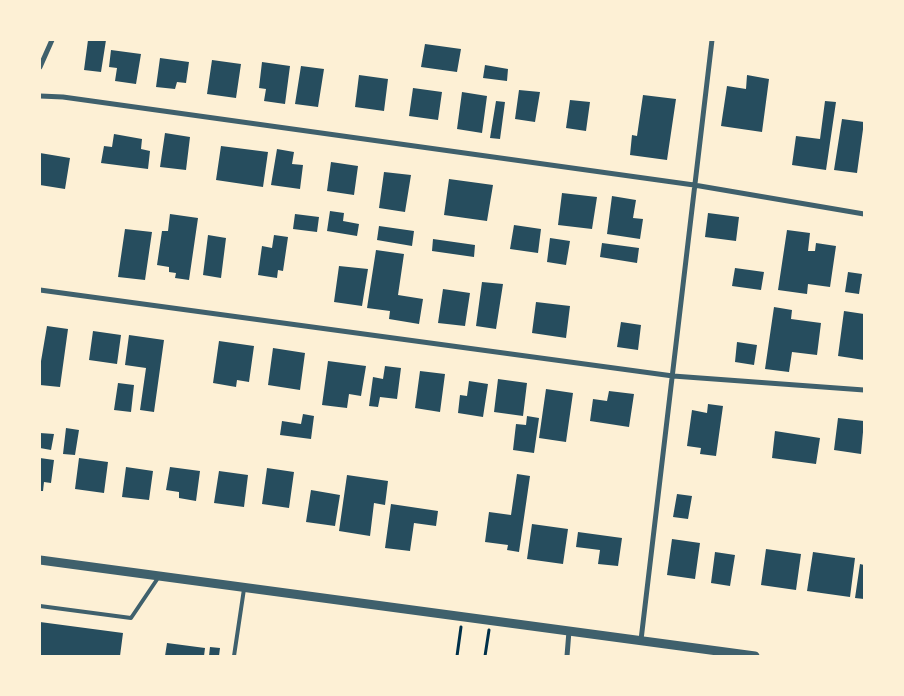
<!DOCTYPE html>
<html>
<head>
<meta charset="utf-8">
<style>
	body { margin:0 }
	#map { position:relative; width:904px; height:696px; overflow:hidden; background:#fdf0d5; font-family:Mulish,sans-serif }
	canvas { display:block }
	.frame { position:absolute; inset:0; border:41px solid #fdf0d5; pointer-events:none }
</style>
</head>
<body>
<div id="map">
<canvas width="904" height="696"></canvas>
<div class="frame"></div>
</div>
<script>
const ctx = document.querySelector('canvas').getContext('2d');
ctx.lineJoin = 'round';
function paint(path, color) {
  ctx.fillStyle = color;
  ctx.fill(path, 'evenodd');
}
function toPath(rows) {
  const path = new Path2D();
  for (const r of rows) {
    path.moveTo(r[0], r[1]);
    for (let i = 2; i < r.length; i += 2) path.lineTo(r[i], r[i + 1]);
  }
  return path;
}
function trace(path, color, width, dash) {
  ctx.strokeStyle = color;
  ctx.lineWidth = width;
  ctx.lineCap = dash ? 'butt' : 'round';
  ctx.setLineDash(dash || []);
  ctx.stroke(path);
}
const building = toPath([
	[88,40,106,40,101,72,84,70],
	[425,44,461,49,457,72,421,67],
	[111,50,141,54,136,84,115,81,117,68,109,67],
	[160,58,189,62,186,83,177,82,175,89,156,87],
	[212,60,241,64,236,98,207,94],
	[262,62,290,66,285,104,264,101,266,89,259,88],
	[485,65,508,69,507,81,483,78],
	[301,66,324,69,318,107,295,104],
	[359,75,388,79,384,111,355,107],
	[747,75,769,79,762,132,721,126,727,86,746,89],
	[413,88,442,92,438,120,409,116],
	[519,90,540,92,535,122,515,119],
	[462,92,487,96,482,133,457,129],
	[643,95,676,99,667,160,630,155,632,135,637,136],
	[570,100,590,102,586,131,566,128],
	[496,101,505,102,500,139,490,138],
	[825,101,836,102,826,170,792,165,796,136,820,139],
	[842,119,864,122,857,173,834,170],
	[165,133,190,137,186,170,160,167],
	[114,134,142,139,141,149,150,151,148,169,101,163,104,146,112,147],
	[221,146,268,152,263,187,216,180],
	[277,149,294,152,292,164,303,165,300,189,271,185],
	[40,153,70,158,65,189,40,185],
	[331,162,358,166,354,195,327,191],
	[384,172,411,175,405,212,379,208],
	[449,179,493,185,487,221,444,215],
	[562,193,597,197,592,229,558,225],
	[612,196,636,200,633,218,643,219,640,239,607,234],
	[330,211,344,213,343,221,359,224,357,236,327,231],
	[708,213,739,217,736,241,705,237],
	[170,214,198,218,189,280,175,278,176,273,169,272,169,267,157,265,162,231,168,231],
	[295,214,319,217,317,232,293,229],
	[514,225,541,229,538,253,510,249],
	[379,226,414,231,412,246,377,240],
	[125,229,152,232,145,280,118,277],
	[787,230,810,233,808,251,815,251,816,243,836,246,830,287,808,284,807,294,778,290],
	[208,235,226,238,221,278,203,275],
	[274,235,288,237,283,271,278,270,277,278,258,275,262,246,272,248],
	[550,238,570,241,566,265,547,262],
	[433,239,475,245,474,257,432,251],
	[602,243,639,248,637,263,600,257],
	[376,250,404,254,398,295,423,299,419,324,389,319,390,311,367,308],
	[339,266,368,269,362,306,334,302],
	[735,268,764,272,761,290,732,286],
	[848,272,862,274,859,294,845,292],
	[482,282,503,284,496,329,476,326],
	[443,289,470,293,465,326,438,323],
	[536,302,570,306,566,338,532,333],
	[774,307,792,310,791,319,821,323,817,355,792,352,789,372,765,369],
	[844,311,864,314,864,360,838,356],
	[621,322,641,325,638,350,617,347],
	[47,326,68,329,60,387,40,385,40,367],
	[93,331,121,335,117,364,89,360],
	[129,335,164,340,154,412,140,410,146,368,125,365],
	[219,341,254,346,249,382,237,380,236,387,213,383],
	[737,342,757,345,754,365,735,362],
	[273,348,305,353,300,390,268,385],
	[328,361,366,366,361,396,349,394,347,408,322,405],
	[385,366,401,368,397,399,380,397,378,407,369,406,373,377,383,379],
	[420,371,445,374,440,412,415,408],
	[498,379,527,383,523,416,494,412],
	[469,381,488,384,483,417,458,413,460,395,467,396],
	[118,383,134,385,131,412,114,410],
	[546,389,573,393,566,442,539,438],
	[609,391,634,394,629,427,590,421,593,399,607,401],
	[708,404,723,406,716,456,700,454,701,448,687,446,692,410,707,413],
	[303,414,314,416,311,439,280,435,282,421,301,424],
	[527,416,539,418,534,453,513,450,516,424,526,425],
	[838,418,864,421,861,454,834,450],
	[66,428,79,430,75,455,63,454],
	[775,431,820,438,816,464,772,458],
	[40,433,54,434,51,450,40,448],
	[40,458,54,460,51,483,44,482,43,491,40,491],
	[79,458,108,462,104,493,75,489],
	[126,467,153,471,149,500,122,497],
	[170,467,200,471,196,501,179,498,179,492,166,490],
	[267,468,294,472,289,508,262,504],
	[219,471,248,475,244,507,214,503],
	[517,474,530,476,519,552,507,550,508,545,485,542,489,512,511,515],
	[347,475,388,481,385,505,374,503,370,536,339,531],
	[311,490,340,495,335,526,306,522],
	[677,494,692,496,688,519,673,517],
	[391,504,438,511,436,526,414,523,410,551,385,548],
	[532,524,568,529,563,564,527,559],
	[578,532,622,538,618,566,598,564,600,550,576,547],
	[672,539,700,543,695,579,667,575],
	[766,549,801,554,796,590,761,585],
	[715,552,735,555,730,586,711,583],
	[813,552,855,558,850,597,807,591],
	[860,564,864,565,864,599,855,598],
	[40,622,123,633,120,656,40,656],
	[167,643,205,648,204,656,165,656],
	[210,647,220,648,219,656,209,656]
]);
const path = toPath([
	[457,656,461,627],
	[485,656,489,630]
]);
const service = toPath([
	[40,606,131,618,158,578],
	[234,656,244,589]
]);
const minor = toPath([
	[40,67,52,40],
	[40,96,63,97,694,185,864,214],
	[40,290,673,376,864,390],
	[641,640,712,40],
	[567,656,569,631]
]);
const tertiary = toPath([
	[40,560,755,656]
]);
paint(building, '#264d5e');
trace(path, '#003049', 3);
trace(service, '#3f606c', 4);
trace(minor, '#3f606c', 5);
trace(tertiary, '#3f606c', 9);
</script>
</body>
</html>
